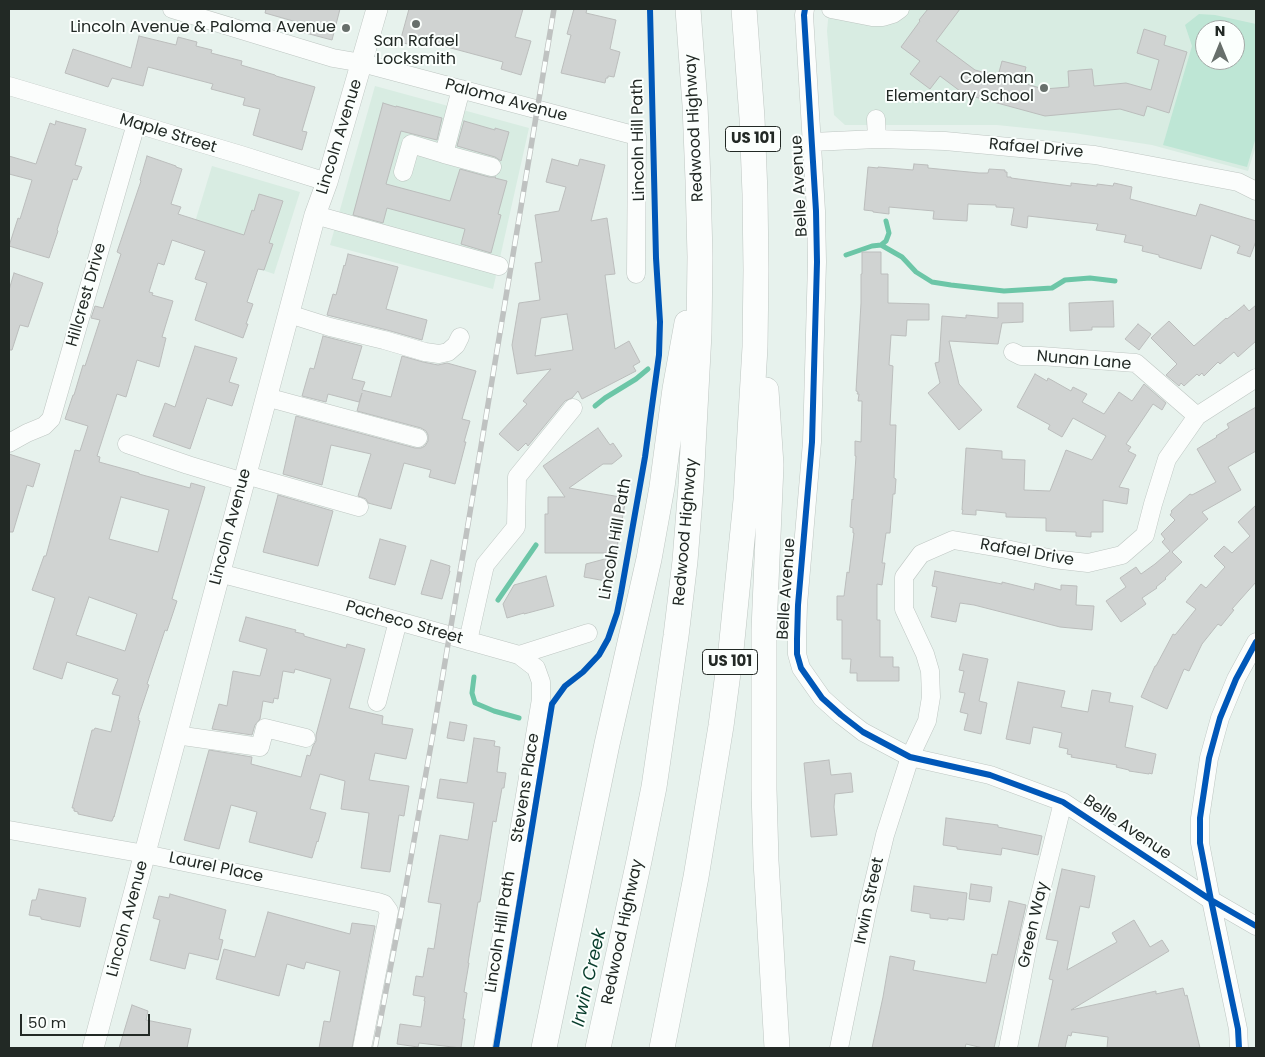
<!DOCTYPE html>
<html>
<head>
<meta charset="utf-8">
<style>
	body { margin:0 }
	#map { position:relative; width:1265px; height:1057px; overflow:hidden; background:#e7f2ed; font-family:Poppins,sans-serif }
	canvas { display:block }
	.frame { position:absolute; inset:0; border:10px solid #222925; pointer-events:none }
	.north { position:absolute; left:1195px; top:20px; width:50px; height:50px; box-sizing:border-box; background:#fbfffd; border:1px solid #a4a9a7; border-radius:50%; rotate:0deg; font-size:14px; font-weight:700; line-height:20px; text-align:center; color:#222925 }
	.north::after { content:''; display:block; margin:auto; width:18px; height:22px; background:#676f6b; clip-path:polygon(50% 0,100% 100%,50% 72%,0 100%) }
	.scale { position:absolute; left:20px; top:1014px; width:130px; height:22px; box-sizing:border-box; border:2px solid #222925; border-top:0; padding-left:6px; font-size:15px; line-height:18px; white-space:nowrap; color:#222925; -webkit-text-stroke:4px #fbfffd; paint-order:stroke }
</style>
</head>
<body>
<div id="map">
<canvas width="1265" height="1057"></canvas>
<div class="frame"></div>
<div class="north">N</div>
<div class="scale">50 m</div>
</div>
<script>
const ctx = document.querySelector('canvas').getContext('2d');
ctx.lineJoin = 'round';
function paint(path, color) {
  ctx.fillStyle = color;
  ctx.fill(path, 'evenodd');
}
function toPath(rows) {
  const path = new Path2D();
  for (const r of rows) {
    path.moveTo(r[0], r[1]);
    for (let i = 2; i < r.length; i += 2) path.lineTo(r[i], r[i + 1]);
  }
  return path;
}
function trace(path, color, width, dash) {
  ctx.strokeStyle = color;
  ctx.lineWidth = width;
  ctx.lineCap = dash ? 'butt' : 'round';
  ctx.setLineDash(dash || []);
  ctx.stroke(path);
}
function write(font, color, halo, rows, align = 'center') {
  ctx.font = font + ' Poppins,sans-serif';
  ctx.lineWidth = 4;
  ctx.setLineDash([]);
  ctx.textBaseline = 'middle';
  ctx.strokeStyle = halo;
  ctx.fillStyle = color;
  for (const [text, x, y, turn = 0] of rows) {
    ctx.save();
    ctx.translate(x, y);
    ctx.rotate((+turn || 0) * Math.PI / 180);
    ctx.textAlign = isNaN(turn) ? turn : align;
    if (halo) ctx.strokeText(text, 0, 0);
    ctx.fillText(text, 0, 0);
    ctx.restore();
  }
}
const built = toPath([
	[829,9,1256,9,1256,146,1248,171,1152,145,1074,133,997,125,845,125,834,115,827,31],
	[1205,30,1235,30,1235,60,1205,60],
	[375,86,529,128,493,289,330,245],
	[212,166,300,192,274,274,188,245]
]);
const green = toPath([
	[1199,14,1215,15,1256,24,1256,137,1247,167,1163,145,1192,46,1185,25],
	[1205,30,1235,30,1235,60,1205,60]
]);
const stream = toPath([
	[881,245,902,257,916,272,932,282,951,285,1004,291,1052,288,1065,280,1090,278,1115,281],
	[846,255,872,246,881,245,886,241,889,233,886,221],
	[595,406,605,398,636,379,648,369],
	[498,600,536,545],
	[474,677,472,693,475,703,494,711,519,718]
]);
const building = toPath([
	[266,9,340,9,332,40,298,31,300,23,265,13,266,9],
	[409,9,523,9,515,37,531,41,521,75,501,69,503,62,421,40,419,47,400,42,409,9],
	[574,9,587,9,586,13,616,20,610,49,620,52,614,77,608,76,608,78,606,78,605,83,561,73,571,35,567,34,574,9],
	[928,9,960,9,936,41,975,70,998,76,1002,61,1026,67,1022,83,1044,89,1069,87,1068,71,1092,69,1094,86,1126,83,1151,90,1159,60,1137,53,1144,29,1166,36,1164,45,1187,52,1169,113,1147,106,1144,116,1120,109,1045,116,964,94,940,76,930,89,910,74,920,61,901,47,920,21,919,20,928,9],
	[139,36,176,45,178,37,197,42,196,46,212,50,211,53,242,61,241,65,275,75,276,76,315,87,302,131,307,132,302,150,253,135,260,109,243,105,245,98,211,89,213,84,148,67,143,86,112,78,108,87,65,73,73,49,131,68,139,36],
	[383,103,396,107,396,106,442,118,437,140,401,131,386,184,450,201,460,169,489,177,496,177,495,178,507,181,498,214,501,215,491,253,461,244,465,229,387,208,383,223,353,215,383,103],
	[56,121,86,129,75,165,82,167,77,180,73,179,57,230,58,231,49,258,9,246,18,218,20,219,32,180,9,174,9,156,36,164,50,123,55,125,56,121],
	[464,121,495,130,495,128,509,132,501,161,495,157,457,146,464,121],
	[147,156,176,166,176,167,182,169,171,204,181,207,178,214,244,235,252,210,254,211,259,194,283,201,269,243,273,244,264,270,258,269,247,302,253,304,246,324,248,324,243,338,195,320,207,283,195,279,205,251,172,240,164,265,158,263,149,292,153,293,152,295,173,301,162,337,166,338,159,367,137,360,126,397,117,394,97,456,100,457,99,462,139,473,139,474,190,488,191,483,205,487,172,599,177,601,167,631,165,630,147,684,149,685,138,718,139,718,138,720,140,721,114,817,114,816,112,821,110,821,78,814,78,812,74,811,74,808,72,808,92,730,94,730,95,728,111,732,120,696,112,694,118,679,67,662,62,679,33,669,55,598,32,590,44,556,46,556,75,450,80,451,88,426,65,419,73,395,74,395,83,365,85,366,100,320,91,318,95,306,103,308,121,254,117,252,141,181,140,180,147,156],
	[121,497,169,510,158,552,109,539,121,497],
	[89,597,137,614,125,651,76,635,89,597],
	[552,159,578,166,580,159,605,165,591,221,607,218,615,274,605,275,615,349,629,341,640,362,633,366,636,371,582,399,578,391,572,398,565,401,528,446,526,443,518,451,499,434,527,404,523,401,551,369,517,374,512,345,519,303,540,300,535,263,542,262,535,215,559,211,566,187,546,182,552,159],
	[567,314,573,350,535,356,541,318,567,314],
	[914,164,928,165,928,168,979,173,988,173,989,169,1005,170,1005,172,1007,172,1007,177,1011,177,1011,178,1071,186,1071,183,1097,186,1097,184,1113,186,1114,183,1132,187,1130,199,1196,216,1200,204,1256,221,1256,241,1250,257,1237,253,1240,246,1211,235,1201,269,1159,257,1159,255,1142,251,1143,246,1124,242,1126,235,1096,230,1098,224,1028,216,1027,228,1011,225,1014,208,996,207,996,205,968,204,967,221,933,219,934,211,889,207,889,214,873,212,873,211,864,210,868,167,878,168,878,167,913,170,914,164],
	[862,252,881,252,881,274,888,274,888,303,929,304,929,320,907,320,906,336,891,335,889,365,893,366,890,425,896,425,894,478,896,479,895,494,893,494,890,533,886,533,882,563,885,563,882,585,877,584,877,620,880,620,880,657,893,657,893,667,899,667,899,681,857,681,857,673,850,673,851,659,842,659,842,620,837,620,837,596,844,596,847,572,849,573,854,533,853,533,853,528,850,527,852,499,853,500,856,456,855,456,855,441,861,442,862,401,858,401,859,394,857,394,858,392,856,391,861,303,861,274,862,274,862,252],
	[348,254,398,267,386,309,427,320,422,340,387,330,327,315,333,294,336,295,344,265,345,266,348,254],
	[14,273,43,283,28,327,20,325,12,350,9,350,9,290,14,273],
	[1113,301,1114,327,1092,327,1092,330,1070,331,1069,303,1113,301],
	[998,303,1023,303,1023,322,1002,323,998,344,949,341,959,384,982,410,959,430,928,393,940,383,935,363,939,362,942,316,966,318,966,315,998,318,998,303],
	[1244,305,1249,311,1256,305,1256,341,1238,357,1234,352,1220,364,1218,362,1204,376,1202,373,1199,376,1197,374,1184,386,1181,383,1179,386,1166,375,1177,364,1151,338,1169,321,1194,346,1226,318,1227,319,1244,305],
	[1138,324,1151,334,1139,350,1125,339,1138,324],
	[323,336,362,346,352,379,365,382,362,390,391,397,402,356,423,362,438,365,447,363,476,371,462,419,470,421,464,442,466,442,455,484,429,477,431,470,404,463,391,509,368,503,366,499,358,496,371,454,331,445,322,485,283,474,296,416,415,448,421,448,425,446,428,441,428,435,426,431,421,428,357,411,362,393,359,402,328,394,326,402,302,396,310,368,314,369,323,336],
	[195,346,237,358,229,382,239,385,232,406,207,398,190,449,153,436,165,403,175,407,195,346],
	[1035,374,1047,381,1048,378,1071,391,1073,387,1087,394,1082,402,1104,414,1119,392,1132,401,1144,384,1166,403,1162,410,1153,404,1126,444,1131,447,1128,451,1136,455,1119,487,1129,489,1127,504,1103,500,1103,532,1091,532,1091,537,1076,536,1076,532,1046,531,1046,518,1006,517,1006,513,976,510,976,515,962,514,963,510,962,510,966,448,1002,451,1002,459,1025,460,1024,490,1050,491,1066,450,1092,460,1106,436,1073,418,1062,437,1048,429,1050,425,1017,407,1035,374],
	[1256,407,1256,451,1228,467,1241,490,1202,512,1208,519,1172,552,1182,562,1165,578,1166,579,1156,587,1157,588,1142,598,1146,604,1121,622,1106,601,1126,587,1120,578,1136,567,1141,574,1155,564,1170,551,1162,542,1165,539,1161,534,1175,520,1170,515,1172,512,1171,511,1190,494,1192,495,1216,482,1197,449,1217,437,1216,436,1229,428,1227,424,1256,407],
	[598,428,610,445,613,443,622,456,612,464,603,464,569,488,626,498,616,553,545,553,545,514,548,514,548,497,565,497,543,466,598,428],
	[9,454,40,464,33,487,27,485,13,532,9,532,9,454],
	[278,495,333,511,318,566,263,552,278,495],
	[1256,505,1256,582,1232,609,1234,610,1221,626,1218,624,1202,644,1189,671,1184,669,1167,709,1141,697,1155,666,1156,666,1173,634,1175,635,1196,609,1186,602,1201,584,1206,588,1225,567,1214,556,1224,546,1232,553,1250,536,1238,522,1256,505],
	[380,539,406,546,395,585,369,578,380,539],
	[616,556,611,582,584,577,586,564,616,556],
	[431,560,450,566,449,571,450,571,442,599,421,594,431,560],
	[935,571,1002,584,1002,582,1034,590,1035,583,1061,590,1061,585,1077,586,1076,605,1094,606,1092,630,1060,627,974,605,960,603,956,622,931,617,937,587,932,586,935,571],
	[546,576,554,606,524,614,524,613,507,618,503,604,514,585,546,576],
	[246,617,296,630,295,632,304,634,304,636,346,648,347,644,365,649,349,708,383,716,382,724,413,729,406,759,375,753,369,780,409,786,404,816,399,815,390,872,361,868,369,813,341,809,345,781,320,774,310,809,326,813,318,842,317,841,312,858,249,842,257,812,231,805,219,849,184,840,209,750,252,757,251,764,301,777,307,755,310,756,313,746,316,741,316,735,331,679,295,669,294,673,283,671,278,699,274,698,273,703,263,701,260,719,255,725,252,735,212,729,219,704,227,706,233,671,260,676,267,649,239,641,246,617],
	[963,654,988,659,979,701,987,703,981,734,964,730,968,714,960,712,965,693,959,692,964,671,959,670,963,654],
	[1018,682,1065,691,1061,707,1088,712,1092,690,1111,693,1109,702,1133,706,1125,747,1156,754,1152,774,1149,773,1149,774,1129,771,1129,770,1116,767,1117,765,1071,757,1072,755,1067,754,1068,749,1059,747,1062,733,1033,727,1030,744,1006,739,1018,682],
	[450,722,467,725,464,741,447,738,450,722],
	[474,738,495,741,494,746,500,747,497,772,506,773,504,788,502,788,496,822,493,821,480,902,478,902,468,963,469,963,464,992,467,993,463,1019,465,1019,461,1048,419,1043,418,1047,397,1044,400,1024,421,1027,425,1001,424,1001,425,997,413,995,416,976,423,977,428,948,434,949,441,904,428,902,440,835,468,840,474,803,437,798,440,779,467,783,474,738],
	[829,760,831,775,851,773,853,792,835,794,834,807,837,835,811,837,804,763,829,760],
	[946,818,998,825,998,827,1042,836,1038,855,1002,848,1001,855,957,849,957,847,943,845,946,818],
	[1062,869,1095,876,1089,908,1080,906,1067,970,1117,942,1112,933,1134,920,1150,947,1162,940,1169,951,1071,1010,1156,991,1156,994,1183,988,1185,996,1187,995,1200,1048,1107,1048,1108,1037,1072,1032,1071,1036,1068,1035,1065,1048,1038,1048,1053,980,1049,979,1058,941,1046,939,1062,869],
	[971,884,992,887,990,902,969,899,971,884],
	[914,886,967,893,964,920,948,918,948,920,930,918,930,914,911,911,914,886],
	[39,889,86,898,80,927,41,919,41,917,29,915,32,900,36,900,39,889],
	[170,894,226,910,219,939,223,940,218,960,189,953,185,969,150,960,160,920,153,918,159,896,169,898,170,894],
	[1009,901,1026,905,994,1048,983,1048,966,1044,965,1048,872,1048,883,997,890,956,915,961,913,970,986,983,992,954,997,955,1009,901],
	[268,912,350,934,352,923,375,926,352,1048,319,1048,324,1021,330,1022,340,971,306,962,304,969,287,964,279,996,216,979,224,949,255,957,268,912],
	[132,1005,148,1011,146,1020,191,1029,187,1048,119,1048,132,1005]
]);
const minor = toPath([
	[172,9,333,58,362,63,637,136,636,274],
	[805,9,804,15,816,211,817,262,812,442,798,605,797,639,797,654,801,668,822,698,841,715,863,732,910,757,990,775,1063,802,1211,900,1256,926],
	[831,9,872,17,883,17,893,14,900,9],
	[9,86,241,155,327,182],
	[876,119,877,139],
	[812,142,877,139,945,141,1095,155,1238,182,1256,191],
	[444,154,492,167],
	[403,172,411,144,444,154,461,89],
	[315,215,499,266],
	[289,314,330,327,384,340,425,352,439,354,448,352,456,345,460,337],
	[1013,352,1021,356,1041,356,1136,363,1197,416],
	[266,397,418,438],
	[9,443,27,433,44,426,51,419,136,124],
	[127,444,188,465,244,482],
	[246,475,359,507],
	[219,573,334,603,519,655,588,633],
	[468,641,485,565,516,527,517,477,573,408],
	[377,702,398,621],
	[176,735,260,747,265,728,306,738],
	[9,830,145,854,378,902,384,904,389,911,362,1048],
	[483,1048,541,699,541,682,536,668,519,655],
	[839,1048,868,906,885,835,910,757,927,721,931,697,930,671,925,654,904,609,904,577,921,554,953,540,1006,549,1053,559,1088,563,1122,555,1145,535,1153,504,1167,459,1197,416,1256,378],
	[1008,1048,1030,935,1063,802],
	[1239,1048,1238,1029,1211,900,1200,843,1200,818,1209,758,1220,718,1236,679,1256,642]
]);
const major = toPath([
	[93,1048,315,215,327,182,377,9]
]);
const highway = toPath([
	[766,390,771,465,764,630,764,789,766,861,777,1048],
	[544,1048,607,744,649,559,662,487,675,389,687,323],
	[598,1048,639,861,654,787,676,636,685,561,691,485,699,333,700,257,698,180,695,105,688,9],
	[662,1048,696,877,721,726,731,650,746,500,755,347,756,270,755,194,752,118,744,9]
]);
const rail = toPath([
	[375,1048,402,908,434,728,554,9]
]);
const cycleway = toPath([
	[805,9,804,15,816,211,817,262,812,442,798,605,797,639,797,654,801,668,822,698,841,715,863,732,910,757,990,775,1063,802,1211,900,1256,926],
	[496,1048,552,704,565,686,583,672,599,655,608,639,617,613,621,593,645,457,659,355,660,322,656,258,650,9],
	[1239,1048,1238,1029,1211,900,1200,843,1200,818,1209,758,1220,718,1236,679,1256,642]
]);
const markers = [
	[416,24,5,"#676f6b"],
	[346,28,5,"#676f6b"],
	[1044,88,5,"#676f6b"]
];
const shields = [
	[753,139,55],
	[730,662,55]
];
const shieldNames = [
	["US 101",753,139],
	["US 101",730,662]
];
const poiNames = [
	["Lincoln Avenue & Paloma Avenue",336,28],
	["San Rafael",416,42,"center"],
	["Locksmith",416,60,"center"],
	["Coleman",1034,79],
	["Elementary School",1034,97]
];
const streetNames = [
	["Paloma Avenue",506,101,15],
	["Redwood Highway",695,128,-93],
	["Maple Street",168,134,17],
	["Lincoln Avenue",340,137,-73],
	["Lincoln Hill Path",639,140,-91],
	["Rafael Drive",1036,149,5],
	["Belle Avenue",800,186,-93],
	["Hillcrest Drive",87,295,-74],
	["Nunan Lane",1084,361,5],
	["Lincoln Avenue",231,527,-75],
	["Redwood Highway",686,532,-85],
	["Lincoln Hill Path",616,539,-80],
	["Rafael Drive",1027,553,10],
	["Belle Avenue",787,589,-86],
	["Pacheco Street",404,623,16],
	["Stevens Place",526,788,-81],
	["Belle Avenue",1127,828,34],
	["Laurel Place",216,868,12],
	["Irwin Street",870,901,-78],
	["Lincoln Avenue",128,919,-75],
	["Green Way",1034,925,-77],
	["Lincoln Hill Path",501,932,-81],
	["Redwood Highway",623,932,-78]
];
const waterNames = [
	["Irwin Creek",590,978,-77]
];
paint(built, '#d8ece2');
paint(green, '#bee6d5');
trace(stream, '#6cc6a7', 5);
paint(building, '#d0d3d2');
trace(building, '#bbbdbc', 1);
trace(minor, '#bec6c2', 19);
trace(major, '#bec6c2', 22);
trace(highway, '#bec6c2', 26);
trace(minor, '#fbfdfc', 18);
trace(major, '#fbfdfc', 21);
trace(highway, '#fbfdfc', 25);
trace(rail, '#bfc2c1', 5.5);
trace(rail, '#fbfffd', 4, [11]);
trace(cycleway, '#0057b8', 6);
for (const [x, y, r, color] of markers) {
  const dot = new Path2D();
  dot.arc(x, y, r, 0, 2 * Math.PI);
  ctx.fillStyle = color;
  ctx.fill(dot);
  trace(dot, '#fbfffd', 2);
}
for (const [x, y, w] of shields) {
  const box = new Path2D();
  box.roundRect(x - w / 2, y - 12.5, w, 25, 4);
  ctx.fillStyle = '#fbfffd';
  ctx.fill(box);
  trace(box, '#222925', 1);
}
write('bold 15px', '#222925', null, shieldNames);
write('16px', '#222925', '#fbfffd', poiNames, 'right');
write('16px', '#222925', '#fbfffd', streetNames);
write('italic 18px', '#083d2c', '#fbfffd', waterNames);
</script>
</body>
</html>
